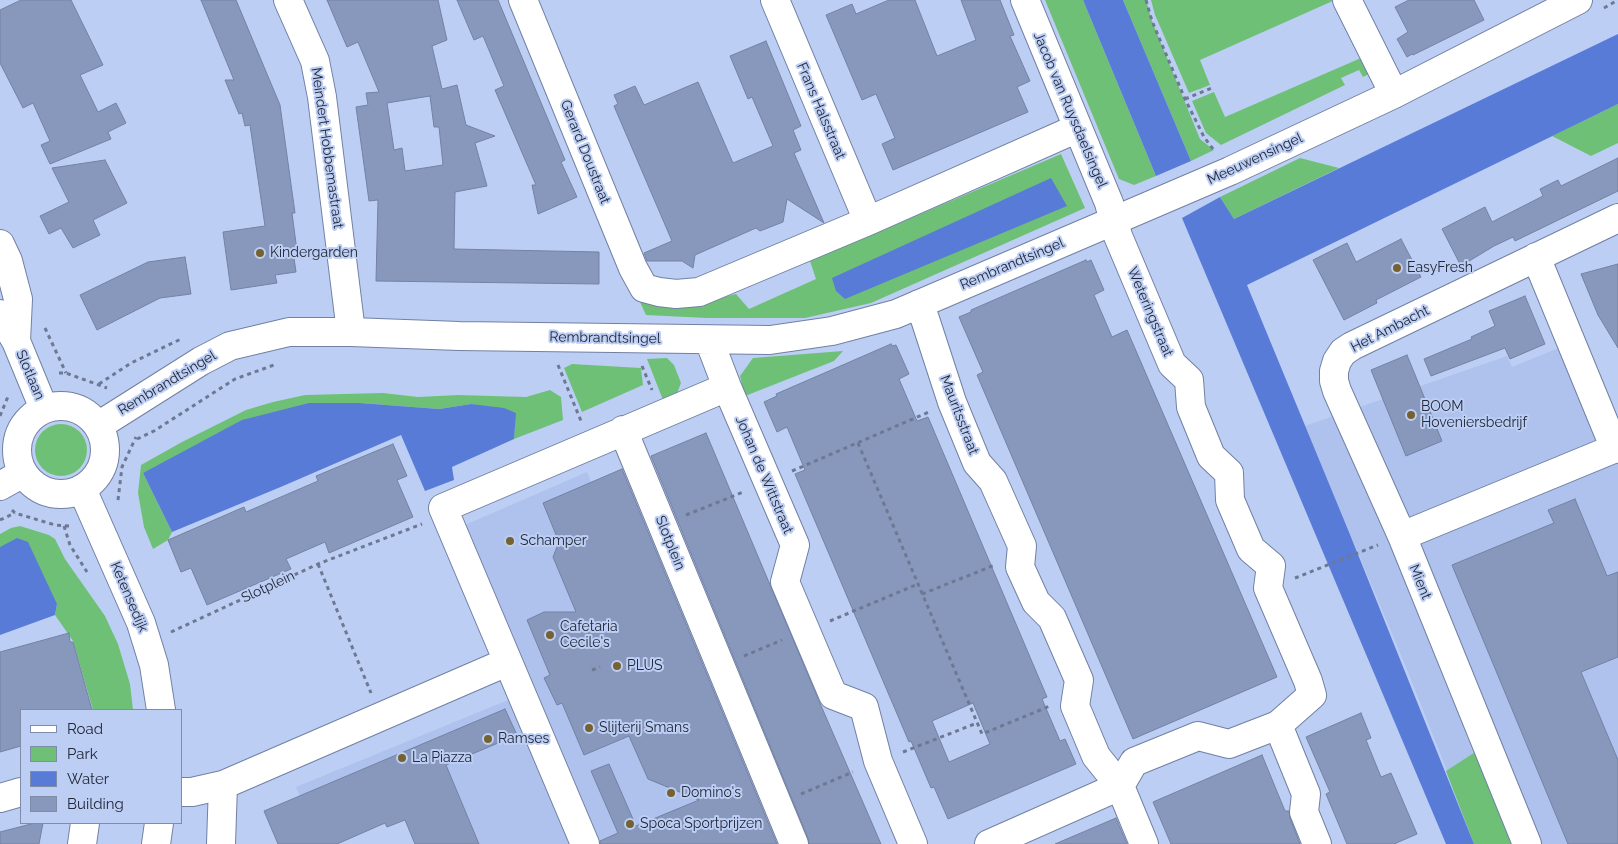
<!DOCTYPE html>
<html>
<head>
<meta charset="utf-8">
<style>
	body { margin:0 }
	#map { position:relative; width:1618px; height:844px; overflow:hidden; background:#bdcef4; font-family:Raleway,sans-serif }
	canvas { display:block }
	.legend { position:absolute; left:20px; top:709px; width:162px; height:115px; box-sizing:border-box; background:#bdcef4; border:1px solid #7f8ca8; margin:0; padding:6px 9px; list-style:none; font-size:15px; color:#222837 }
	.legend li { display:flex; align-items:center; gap:10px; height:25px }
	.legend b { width:25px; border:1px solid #7f8ca8 }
</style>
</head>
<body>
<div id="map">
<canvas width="1618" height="844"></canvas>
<ul class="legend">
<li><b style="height:6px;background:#fff"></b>Road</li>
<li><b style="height:14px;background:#6fc077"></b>Park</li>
<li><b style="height:14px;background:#587bd7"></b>Water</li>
<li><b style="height:14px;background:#8898bc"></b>Building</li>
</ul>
</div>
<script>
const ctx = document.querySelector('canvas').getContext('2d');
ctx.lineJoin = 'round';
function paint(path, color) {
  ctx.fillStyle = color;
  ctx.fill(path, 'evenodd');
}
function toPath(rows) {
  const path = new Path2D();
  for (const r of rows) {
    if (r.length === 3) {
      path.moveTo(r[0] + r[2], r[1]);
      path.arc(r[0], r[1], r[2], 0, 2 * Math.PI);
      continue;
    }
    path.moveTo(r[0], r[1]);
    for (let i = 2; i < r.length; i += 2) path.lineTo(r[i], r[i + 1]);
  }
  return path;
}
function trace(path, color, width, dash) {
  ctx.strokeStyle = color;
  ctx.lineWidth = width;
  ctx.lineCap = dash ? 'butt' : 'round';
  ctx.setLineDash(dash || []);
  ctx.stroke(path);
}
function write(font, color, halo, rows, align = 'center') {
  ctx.font = font + ' Raleway,sans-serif';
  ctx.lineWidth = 4;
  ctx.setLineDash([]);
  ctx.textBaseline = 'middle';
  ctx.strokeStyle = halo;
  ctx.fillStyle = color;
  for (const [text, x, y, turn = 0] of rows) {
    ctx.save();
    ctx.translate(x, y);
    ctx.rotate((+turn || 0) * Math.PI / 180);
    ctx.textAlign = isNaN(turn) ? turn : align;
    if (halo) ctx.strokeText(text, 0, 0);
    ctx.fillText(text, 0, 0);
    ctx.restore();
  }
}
const built = toPath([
	[1571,343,1618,446,1618,844,1476,844,1408,672,1305,426,1507,356,1512,367],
	[587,472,631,583,741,844,460,844,433,781,314,829,296,787,508,700,442,535]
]);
const green = toPath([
	[1045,0,1083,0,1156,176,1134,185,1119,179],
	[1123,0,1146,0,1152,21,1200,139,1214,150,1191,161],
	[1151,0,1342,0,1335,0,1200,60,1210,85,1189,93,1155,15],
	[1361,58,1371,73,1363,77,1359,70,1341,78,1345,85,1221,145,1206,133,1192,101,1214,92,1225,117],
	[1618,104,1618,143,1591,156,1552,136],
	[1061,154,1085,208,871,303,805,318,707,318,646,315,640,302,648,299,675,309,736,294,749,309,816,279,810,261],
	[1300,158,1339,168,1234,219,1220,197],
	[843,351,834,361,745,396,740,376,753,358],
	[667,358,674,365,681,383,676,396,663,400,647,359],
	[572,364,641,368,643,385,582,412,564,368],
	[550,390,561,397,563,420,514,439,515,413,471,404,439,409,360,403,143,473,172,532,168,540,153,549,144,527,138,493,141,465,182,442,246,410,273,402,305,395,383,393,418,397,458,395,526,397],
	[61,450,26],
	[20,526,49,535,55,539,65,559,105,616,118,644,130,684,133,710,93,710,73,641,55,615,57,604,0,547,0,534,11,528],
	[1483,747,1523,844,1474,844,1446,771]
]);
const water = toPath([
	[1083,0,1123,0,1191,161,1156,176],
	[1618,34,1618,104,1247,285,1349,532,1474,844,1446,844,1182,218,1220,197,1234,219],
	[1051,178,1067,206,845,299,836,291,832,278],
	[309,403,360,403,439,409,471,404,504,408,516,413,514,439,452,467,454,480,425,491,401,435,283,486,172,532,143,473,242,420],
	[17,538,28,542,57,604,55,615,0,635,0,547]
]);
const building = toPath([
	[21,0,71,0,103,65,80,75,98,112,116,103,126,123,108,132,111,139,50,164,41,145,50,141,33,103,23,108,0,63,0,10,21,0],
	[201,0,236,0,280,105,295,213,292,213,297,251,293,251,296,272,275,275,277,283,231,290,223,232,265,226,250,125,245,126,242,113,239,114,225,80,234,80,201,0],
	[327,0,438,0,447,40,432,46,442,89,457,85,466,125,495,136,475,143,487,186,455,192,454,249,599,252,599,284,376,281,378,200,369,201,356,107,368,105,366,93,379,92,358,42,347,47,327,0],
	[430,96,434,127,439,127,443,165,405,171,402,148,394,150,387,103,430,96],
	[457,0,498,0,565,160,561,162,577,197,538,214,532,185,536,185,495,90,504,86,483,36,474,40,457,0],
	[889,0,915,0,937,56,976,40,961,0,1000,0,1014,35,1010,36,1030,81,1017,87,1028,112,893,170,882,144,895,138,876,94,862,100,826,15,852,4,856,14,889,0],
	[1409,0,1474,0,1484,20,1413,55,1412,54,1407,57,1397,39,1408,32,1395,7,1409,0],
	[766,41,801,126,793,130,801,150,794,153,824,223,787,199,783,222,760,231,756,228,695,255,693,268,682,261,647,261,644,253,672,241,614,106,618,104,614,95,635,86,644,105,698,82,733,163,773,146,752,97,748,99,730,56,766,41],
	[1618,158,1618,191,1515,241,1513,237,1494,246,1461,266,1442,229,1485,207,1492,222,1543,196,1540,189,1558,180,1561,186,1618,158],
	[105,160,127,203,93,220,100,235,73,248,61,228,49,234,40,216,69,202,52,168,105,160],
	[1401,239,1421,277,1376,300,1377,303,1344,320,1313,260,1347,243,1356,262,1401,239],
	[185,257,191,294,160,298,97,330,80,295,148,262,185,257],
	[1086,260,1087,262,1091,260,1104,290,1094,295,1112,337,1127,330,1277,677,1133,739,977,375,983,372,959,317,971,312,971,310,1086,260],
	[1618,264,1618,348,1598,315,1581,274,1618,264],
	[1525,296,1545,344,1510,359,1505,348,1431,376,1424,359,1472,339,1471,337,1495,326,1489,311,1525,296],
	[891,344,892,346,896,345,909,374,899,379,917,421,928,417,1047,697,1042,699,1060,741,1065,739,1076,764,948,819,934,787,931,788,911,741,909,742,795,474,805,470,787,427,777,432,764,402,777,396,776,394,891,344],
	[973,703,990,744,949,762,932,721,973,703],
	[1407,355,1442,441,1406,456,1371,370,1407,355],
	[706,433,819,701,881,844,809,844,808,838,651,456,706,433],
	[393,444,407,476,397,480,413,517,329,553,325,542,286,559,291,569,207,605,191,568,181,572,168,540,244,507,246,512,318,481,316,476,393,444],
	[622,469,777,844,600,844,600,841,618,833,591,771,609,764,636,826,699,800,648,779,629,736,584,755,562,703,557,705,544,678,550,675,527,620,544,612,576,612,553,557,559,542,543,503,622,469],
	[1575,499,1607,576,1618,572,1618,657,1581,672,1618,760,1618,844,1568,844,1452,565,1554,523,1548,510,1575,499],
	[69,633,70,642,73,642,92,710,21,710,21,746,0,752,0,652,69,633],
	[505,709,517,735,446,765,479,844,415,844,405,820,387,827,385,823,337,844,278,844,264,811,505,709],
	[1361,713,1371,738,1366,740,1381,777,1391,773,1417,834,1394,844,1347,844,1326,794,1330,792,1306,737,1361,713],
	[1262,755,1285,811,1289,811,1290,818,1300,844,1171,844,1153,802,1262,755],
	[1116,818,1127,844,1055,844,1116,818],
	[35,823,43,823,39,844,0,844,0,832,35,823]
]);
const path = toPath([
	[1146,0,1152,21,1185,99,1204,137,1213,149],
	[1604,8,1618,0],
	[1185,99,1212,88],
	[45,328,66,373],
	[558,365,581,421],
	[642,366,652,390],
	[59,373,66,373,107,388],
	[99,384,131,363,181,339],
	[0,416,9,394],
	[137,439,154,431,235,379,274,365],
	[858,443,982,734,1050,706],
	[792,471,929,412],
	[118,500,122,467,136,437],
	[12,510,15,513,55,525,70,526],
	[686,515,743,492],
	[0,520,15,513],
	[64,526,70,545,87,572],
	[318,564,371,693],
	[1295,578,1378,545],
	[922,594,995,565],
	[830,621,918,584],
	[171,632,318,564,422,524],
	[744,656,782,640],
	[592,670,600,667],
	[903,752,977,723],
	[801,794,853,772]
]);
const minor = toPath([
	[288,0,315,61,322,97,351,332],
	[523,0,633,268,644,288,659,292,676,294,699,292,868,221,1078,128],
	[775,0,868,221],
	[1347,0,1394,94],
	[0,244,8,261,18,299,16,341],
	[1536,257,1615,449],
	[919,304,925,319,952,402,977,463,993,481,1022,546,1020,567,1036,602,1052,618,1079,680,1075,706,1096,756,1120,786,1144,844],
	[0,314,16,341,44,409],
	[709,340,727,387,795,545,785,582,833,695,864,707,878,761,913,844],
	[61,450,44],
	[98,426,201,361,230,346,289,332,351,332,459,336,770,340,832,331,896,314,1230,171,1394,94,1578,0],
	[623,430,794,844],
	[0,486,23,473],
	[82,489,141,623,154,665,161,710],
	[1402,536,1337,391,1334,381,1334,371,1337,361,1343,352,1352,346,1618,218],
	[1278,725,1306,794,1304,812,1317,844],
	[181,792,192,792,223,785,507,662],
	[0,798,21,792],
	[82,844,85,823],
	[156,844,159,823],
	[221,844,223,785],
	[585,844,443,508,727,387],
	[989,844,1120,786,1134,762,1198,736,1229,744,1278,725,1312,695,1308,681,1268,588,1271,566,1251,549,1230,500,1229,473,1211,456,1191,407,1189,380,1172,364,1118,236,1109,203,1025,0],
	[1527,844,1402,536,1618,447]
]);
const markers = [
	[260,253,5,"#766130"],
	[1397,268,5,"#766130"],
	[1411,415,5,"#766130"],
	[510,541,5,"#766130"],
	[550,635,5,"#766130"],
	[617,666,5,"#766130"],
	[589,728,5,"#766130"],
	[488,739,5,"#766130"],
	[402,758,5,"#766130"],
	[671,793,5,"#766130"],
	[630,824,5,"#766130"]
];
const streetNames = [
	["Jacob van Ruysdaelsingel",1070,110,67],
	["Frans Halsstraat",821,111,67],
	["Meindert Hobbemastraat",327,148,82],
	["Gerard Doustraat",585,152,68],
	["Meeuwensingel",1255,159,-25],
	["Rembrandtsingel",1012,264,-23],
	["Weteringstraat",1150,312,67],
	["Het Ambacht",1390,329,-27],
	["Rembrandtsingel",605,338,1],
	["Slotlaan",30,375,67],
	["Rembrandtsingel",167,383,-31],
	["Mauritsstraat",959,415,69],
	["Johan de Wittstraat",764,475,67],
	["Slotplein",670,543,68],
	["Mient",1420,582,68],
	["Slotplein",268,587,-25],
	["Ketensedijk",129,597,67]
];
const poiNames = [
	["Kindergarden",270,253],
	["EasyFresh",1407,268],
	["BOOM",1421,407],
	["Hoveniersbedrijf",1421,423],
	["Schamper",520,541],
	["Cafetaria",560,627],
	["Cecile's",560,643],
	["PLUS",627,666],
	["Slijterij Smans",599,728],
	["Ramses",498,739],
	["La Piazza",412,758],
	["Domino's",681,793],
	["Spoca Sportprijzen",640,824]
];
paint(built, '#aec2ed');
paint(green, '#6fc077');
paint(water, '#587bd7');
paint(building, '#8898bc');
trace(building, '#7282a5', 1);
trace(minor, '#7180a3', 30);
trace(path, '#6d7993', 3, [4, 4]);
trace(minor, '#fff', 28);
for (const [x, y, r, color] of markers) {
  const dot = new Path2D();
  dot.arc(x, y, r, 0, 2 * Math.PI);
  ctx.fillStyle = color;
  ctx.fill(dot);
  trace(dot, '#bdcef4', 2);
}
write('14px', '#222837', '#bdcef4', streetNames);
write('14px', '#222837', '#bdcef4', poiNames, 'left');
</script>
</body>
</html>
